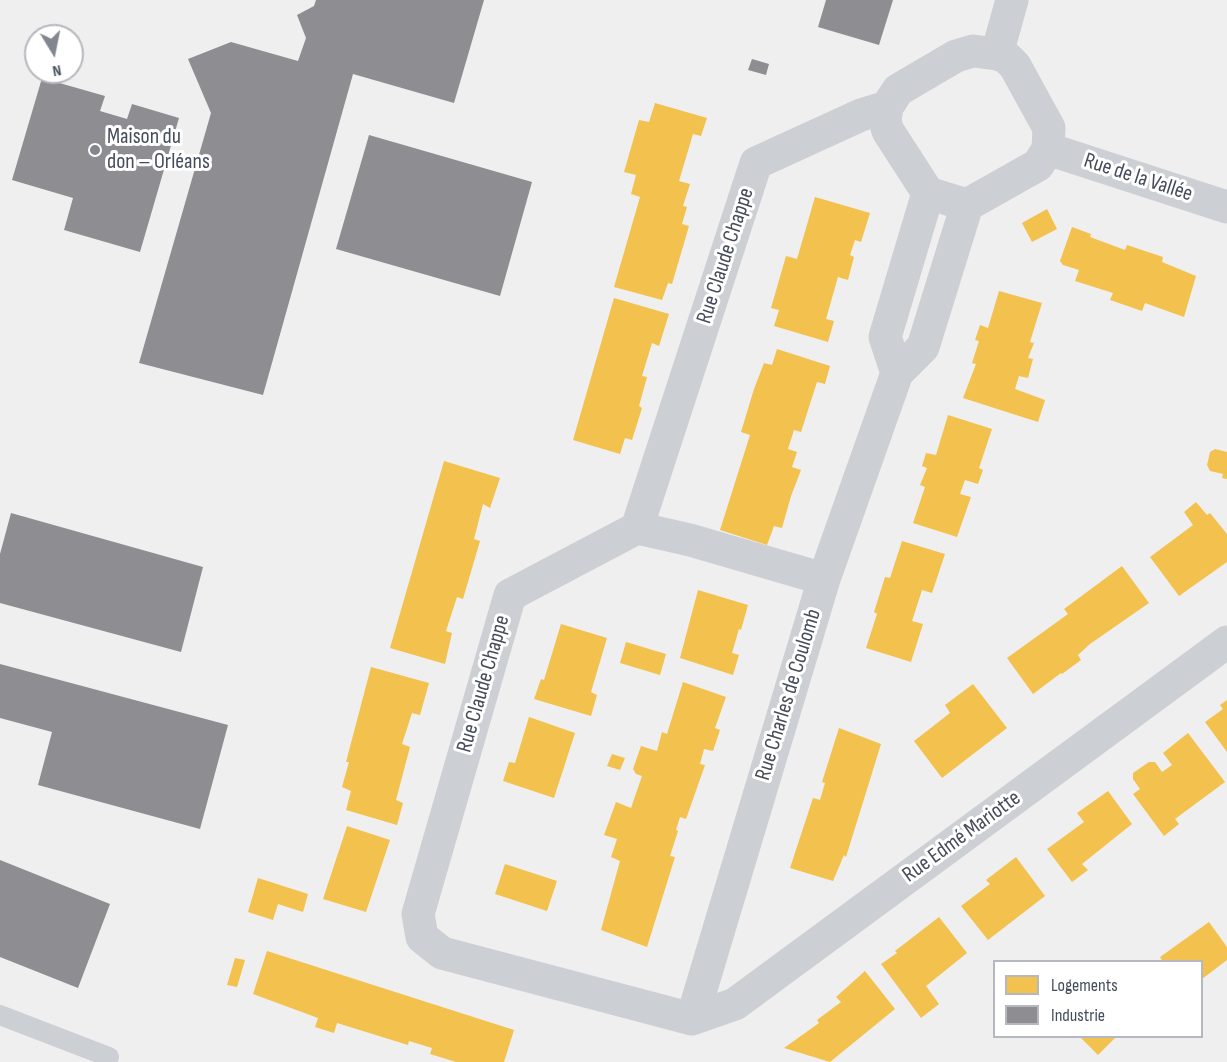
<!DOCTYPE html>
<html>
<head>
<meta charset="utf-8">
<style>
	body { margin:0 }
	#map { position:relative; width:1227px; height:1062px; overflow:hidden; background:#f0efef; font-family:"Sofia Sans Condensed",sans-serif }
	canvas { display:block }
	.legend { position:absolute; left:993px; top:960px; width:210px; height:78px; box-sizing:border-box; background:#fff; border:2px solid #b5b8be; margin:0; padding:8px 10px; list-style:none; font-size:18px; color:#454d5c }
	.legend li { display:flex; align-items:center; gap:12px; height:30px }
	.legend b { width:30px; border:2px solid #b5b8be }
	.north { position:absolute; left:24px; top:24px; width:60px; height:60px; box-sizing:border-box; background:#fff; border:2px solid #b5b8be; border-radius:50%; rotate:170deg; font-size:16px; font-weight:700; line-height:24px; text-align:center; color:#454d5c }
	.north::after { content:''; display:block; margin:auto; width:21px; height:27px; background:#81868f; clip-path:polygon(50% 0,100% 100%,50% 72%,0 100%) }
</style>
</head>
<body>
<div id="map">
<canvas width="1227" height="1062"></canvas>
<ul class="legend">
<li><b style="height:16px;background:#f2c14e"></b>Logements</li>
<li><b style="height:16px;background:#8d8d92"></b>Industrie</li>
</ul>
<div class="north">N</div>
</div>
<script>
const ctx = document.querySelector('canvas').getContext('2d');
ctx.lineJoin = 'round';
function paint(path, color) {
  ctx.fillStyle = color;
  ctx.fill(path, 'evenodd');
}
function toPath(rows) {
  const path = new Path2D();
  for (const r of rows) {
    path.moveTo(r[0], r[1]);
    for (let i = 2; i < r.length; i += 2) path.lineTo(r[i], r[i + 1]);
  }
  return path;
}
function trace(path, color, width, dash) {
  ctx.strokeStyle = color;
  ctx.lineWidth = width;
  ctx.lineCap = dash ? 'butt' : 'round';
  ctx.setLineDash(dash || []);
  ctx.stroke(path);
}
function write(font, color, halo, rows, align = 'center') {
  ctx.font = font + ' "Sofia Sans Condensed",sans-serif';
  ctx.lineWidth = 6;
  ctx.setLineDash([]);
  ctx.textBaseline = 'middle';
  ctx.strokeStyle = halo;
  ctx.fillStyle = color;
  for (const [text, x, y, turn = 0] of rows) {
    ctx.save();
    ctx.translate(x, y);
    ctx.rotate((+turn || 0) * Math.PI / 180);
    ctx.textAlign = isNaN(turn) ? turn : align;
    if (halo) ctx.strokeText(text, 0, 0);
    ctx.fillText(text, 0, 0);
    ctx.restore();
  }
}
const homes = toPath([
	[655,103,707,118,701,136,693,134,679,181,690,184,683,206,687,207,682,224,689,226,672,284,668,283,662,300,614,287,640,197,631,194,636,175,624,172,639,120,649,122],
	[815,197,870,213,861,242,855,240,850,255,854,257,848,280,838,277,826,319,834,321,828,342,774,326,779,310,771,308,786,256,797,259],
	[1047,209,1057,229,1032,242,1022,223],
	[1072,227,1091,234,1090,237,1125,250,1127,245,1163,257,1162,262,1196,276,1184,317,1145,303,1142,311,1110,300,1113,293,1075,281,1079,270,1063,265,1060,261],
	[999,291,1042,303,1030,342,1034,343,1028,358,1033,359,1028,378,1019,376,1015,389,1045,400,1038,422,963,398,976,364,972,363,979,341,975,340,980,325,988,328],
	[614,298,669,314,659,346,652,343,642,376,647,377,639,406,642,408,632,440,625,438,620,454,573,440],
	[777,349,830,366,825,384,817,382,801,432,794,430,788,449,797,452,792,467,801,470,791,496,782,528,774,526,767,545,720,530,750,435,741,432,754,389,764,363,772,365],
	[948,415,992,429,979,468,983,470,978,484,965,480,960,494,971,497,957,537,913,523,925,487,920,485,927,468,922,466,926,453,936,455],
	[1215,449,1227,452,1227,479,1222,478,1223,474,1210,471,1207,465,1210,452],
	[444,461,500,478,490,508,483,504,474,539,480,541,463,599,457,597,446,631,452,633,445,664,390,648],
	[1196,502,1207,515,1210,513,1227,534,1227,562,1179,596,1150,557,1193,525,1184,512],
	[902,541,945,554,932,593,922,590,912,621,923,624,911,662,866,648,877,614,874,612,885,577,890,578],
	[1122,566,1149,603,1090,644,1078,655,1081,660,1062,674,1061,673,1033,694,1007,658,1068,614,1064,609],
	[698,590,748,605,741,630,739,629,732,653,739,655,733,675,680,658],
	[561,624,607,638,591,692,597,695,591,716,534,699,541,679,544,680],
	[626,642,666,654,660,675,620,663],
	[371,667,429,683,420,715,412,713,402,744,410,747,396,800,403,803,397,825,346,810,351,791,342,787,349,762,346,762],
	[683,682,726,697,715,728,720,730,713,751,704,749,700,764,705,765,686,819,680,817,676,830,678,831,670,856,675,857,647,947,601,930,620,861,611,857,617,839,604,835,616,802,631,808,642,776,636,774,633,769,641,746,657,751,662,732,667,734],
	[973,684,1007,728,942,778,914,741,950,713,945,705],
	[1227,700,1227,752,1205,722,1223,709,1220,705],
	[529,717,575,733,554,798,503,781,509,762,515,763],
	[839,728,881,744,846,857,844,855,833,881,790,868,813,798,820,800,825,783,822,782],
	[1188,733,1225,782,1175,819,1179,824,1164,836,1133,794,1140,789,1133,779,1133,773,1149,762,1155,762,1162,772,1172,765,1163,753],
	[612,754,625,758,620,770,607,766],
	[1108,791,1132,824,1082,864,1088,870,1072,882,1047,849,1084,822,1077,813],
	[347,826,390,840,366,912,323,899],
	[1016,857,1045,896,988,940,961,906,990,884,986,880],
	[505,864,557,881,547,911,495,894],
	[258,878,308,894,303,912,278,904,273,920,248,912],
	[939,917,967,953,926,986,939,1004,921,1018,881,964,897,953,895,951],
	[1209,922,1227,947,1227,960,1202,979,1202,962,1163,962,1160,957],
	[267,951,514,1030,504,1062,456,1062,430,1054,432,1048,409,1041,408,1045,337,1023,334,1033,315,1027,318,1018,253,994],
	[235,958,245,960,237,987,227,985],
	[865,971,895,1009,830,1062,784,1048,819,1023,817,1020,841,1002,836,997],
	[1079,1036,1117,1036,1098,1055]
]);
const industry = toPath([
	[316,0,484,0,454,103,353,74,263,395,139,363,211,113,188,59,231,42,298,61,306,38,297,15,314,6],
	[826,0,893,0,879,45,818,27],
	[752,59,769,64,766,75,748,70],
	[42,78,105,96,100,111,127,119,132,104,179,118,140,252,64,230,73,198,12,180],
	[369,135,532,182,500,296,336,249],
	[11,513,203,567,181,652,0,603,0,554],
	[0,664,228,725,200,829,38,785,52,732,0,718],
	[0,860,110,904,78,988,0,957]
]);
const lane = toPath([
	[0,1015,109,1057]
]);
const street = toPath([
	[973,51,997,54,1006,57,1015,66,1049,128,1048,149,1038,165,967,205,928,193,888,131,885,121,887,107,898,90,956,56,973,51],
	[997,54,1012,0],
	[1048,149,1227,207],
	[897,373,885,337,928,193],
	[637,528,690,540,824,579],
	[692,1019,442,953,422,937,418,914,510,595,637,528,756,163,861,115,887,107],
	[692,1019,824,579,897,373,923,347,967,205],
	[692,1019,735,1004,1227,642]
]);
const markers = [
	[95,150,6,"#81868f"]
];
const poiNames = [
	["Maison du",107,137],
	["don – Orléans",107,162]
];
const streetNames = [
	["Rue de la Vallée",1138,178,18],
	["Rue Claude Chappe",726,256,-72],
	["Rue Claude Chappe",484,684,-74],
	["Rue Charles de Coulomb",789,695,-73],
	["Rue Edmé Mariotte",962,837,-36]
];
paint(homes, '#f2c14e');
paint(industry, '#8d8d92');
trace(lane, '#cccfd3', 20);
trace(street, '#cccfd3', 33);
for (const [x, y, r, color] of markers) {
  const dot = new Path2D();
  dot.arc(x, y, r, 0, 2 * Math.PI);
  ctx.fillStyle = color;
  ctx.fill(dot);
  trace(dot, '#fff', 2);
}
write('22px', '#454d5c', '#fff', poiNames, 'left');
write('22px', '#454d5c', '#fff', streetNames);
</script>
</body>
</html>
